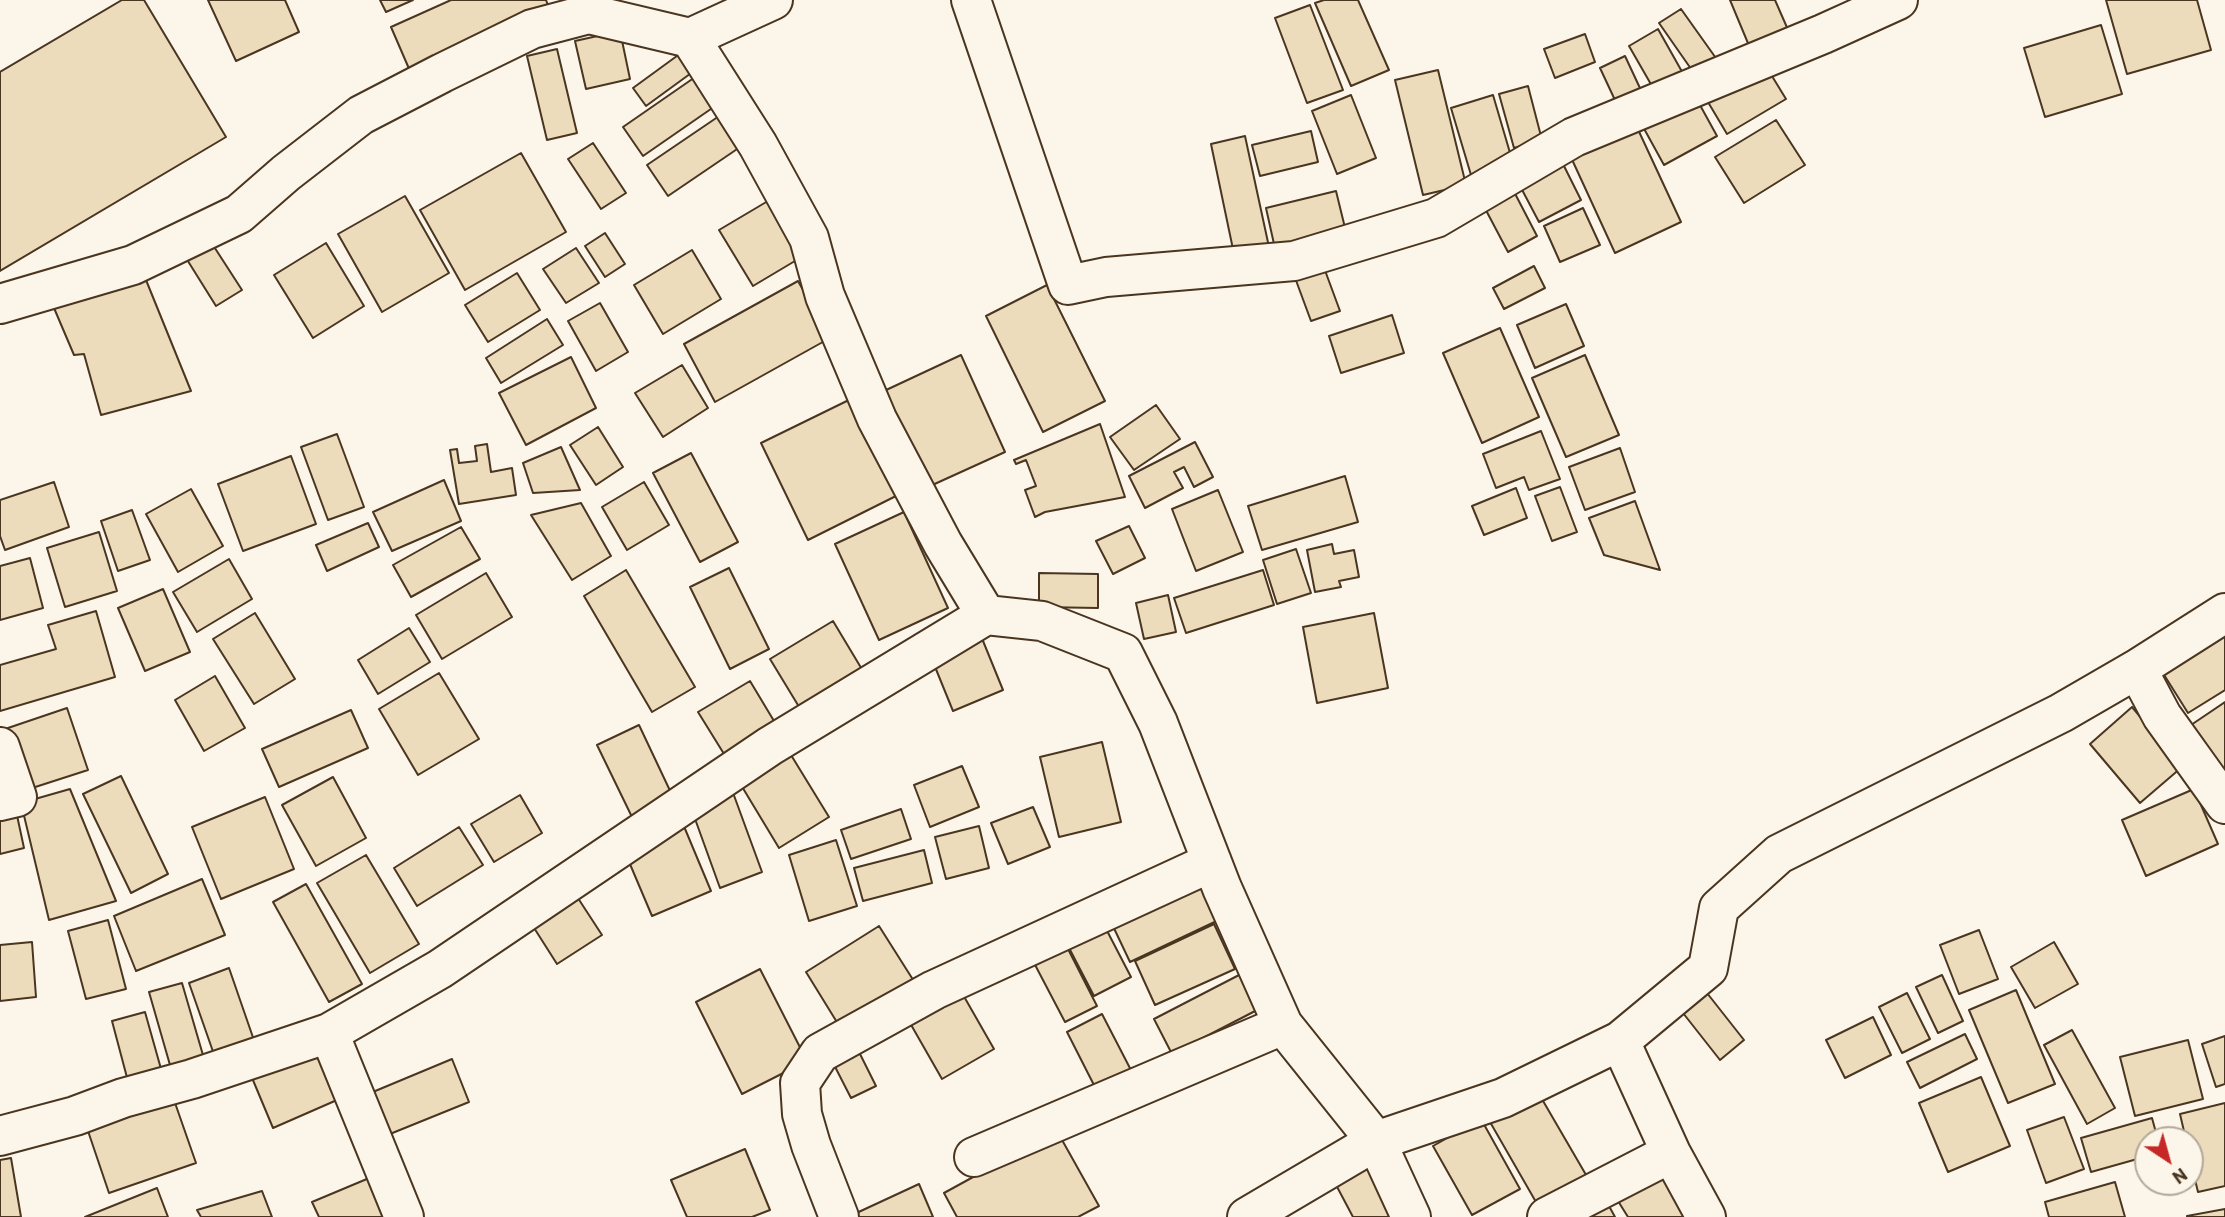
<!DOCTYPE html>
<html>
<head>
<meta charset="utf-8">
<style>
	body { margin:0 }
	#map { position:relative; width:2225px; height:1217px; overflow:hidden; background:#fbf6e9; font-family:Barlow,sans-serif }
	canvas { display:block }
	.north { position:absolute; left:2134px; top:1126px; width:70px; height:70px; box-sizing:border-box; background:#fbf6e9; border:2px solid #b4a999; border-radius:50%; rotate:144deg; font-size:19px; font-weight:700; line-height:28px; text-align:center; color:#4a3520 }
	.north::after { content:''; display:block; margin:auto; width:24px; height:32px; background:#c62828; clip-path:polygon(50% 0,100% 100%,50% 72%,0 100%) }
</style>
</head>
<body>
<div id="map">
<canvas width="2225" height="1217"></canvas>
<div class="north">N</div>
</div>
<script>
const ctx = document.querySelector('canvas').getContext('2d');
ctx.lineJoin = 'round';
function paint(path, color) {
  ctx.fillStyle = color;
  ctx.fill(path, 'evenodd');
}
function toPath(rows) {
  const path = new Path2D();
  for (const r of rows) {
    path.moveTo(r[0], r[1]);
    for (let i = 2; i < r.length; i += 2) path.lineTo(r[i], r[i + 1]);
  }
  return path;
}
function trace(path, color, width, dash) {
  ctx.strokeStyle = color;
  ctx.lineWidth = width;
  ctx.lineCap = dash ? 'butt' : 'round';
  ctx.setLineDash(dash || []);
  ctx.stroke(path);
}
const building = toPath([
	[122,0,144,0,226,137,0,271,0,72,122,0],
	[208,0,285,0,299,32,236,61,208,0],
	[380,0,413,0,386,12,380,0],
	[451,0,546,0,549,8,410,71,391,27,451,0],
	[1324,0,1358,0,1389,70,1351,86,1315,3,1324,0],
	[1730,0,1775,0,1789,32,1750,48,1730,0],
	[2106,0,2197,0,2211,50,2127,74,2106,0],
	[1310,5,1343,90,1307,103,1275,18,1310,5],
	[1681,9,1718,61,1696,76,1659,23,1681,9],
	[2101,25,2122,94,2045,117,2024,48,2101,25],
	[1658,29,1685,77,1656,93,1629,46,1658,29],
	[620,31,630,79,586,89,575,41,620,31],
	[1585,34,1595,62,1555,78,1544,49,1585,34],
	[557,49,577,133,547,140,527,56,557,49],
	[681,53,694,71,646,106,633,88,681,53],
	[1625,56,1646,101,1621,113,1600,68,1625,56],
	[1764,63,1786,99,1727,134,1705,97,1764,63],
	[1438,70,1466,185,1423,195,1395,80,1438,70],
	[701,73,721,102,643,156,623,127,701,73],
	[1528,86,1542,140,1514,148,1499,94,1528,86],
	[1351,95,1376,158,1337,174,1312,111,1351,95],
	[1493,95,1513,163,1471,175,1451,108,1493,95],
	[1695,96,1717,136,1664,165,1642,125,1695,96],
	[728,110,749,141,668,196,647,165,728,110],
	[1776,120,1805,165,1744,203,1715,157,1776,120],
	[1635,123,1681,222,1615,253,1569,153,1635,123],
	[1311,131,1318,162,1260,176,1252,145,1311,131],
	[1245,136,1269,247,1234,254,1211,144,1245,136],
	[593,143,626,193,601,209,568,159,593,143],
	[521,153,566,232,465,290,420,210,521,153],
	[1562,162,1581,200,1539,222,1519,184,1562,162],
	[1509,182,1537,236,1508,252,1479,197,1509,182],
	[1336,191,1347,236,1276,253,1266,208,1336,191],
	[405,196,449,273,382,312,338,234,405,196],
	[773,198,805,255,753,286,719,230,773,198],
	[1583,208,1600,245,1560,262,1544,226,1583,208],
	[605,233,625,264,605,277,585,246,605,233],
	[211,242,242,290,216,306,186,258,211,242],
	[326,243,364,306,313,338,274,275,326,243],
	[576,248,599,283,566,303,543,269,576,248],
	[692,250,721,299,663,334,634,285,692,250],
	[1323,265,1340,311,1311,321,1294,275,1323,265],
	[1534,266,1545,288,1504,309,1493,288,1534,266],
	[517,273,540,310,488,342,465,305,517,273],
	[146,280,191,391,101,415,84,354,74,355,54,308,146,280],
	[798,281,830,338,715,402,684,344,798,281],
	[1047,285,1105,401,1043,432,986,316,1047,285],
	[600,303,628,352,596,371,568,321,600,303],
	[1566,304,1584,346,1535,368,1517,325,1566,304],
	[1392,315,1404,353,1341,373,1329,336,1392,315],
	[547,319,563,345,501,383,486,358,547,319],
	[1500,328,1539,417,1482,443,1443,353,1500,328],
	[961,355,1005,452,928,487,884,391,961,355],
	[1585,355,1619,435,1566,457,1532,378,1585,355],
	[571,357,596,408,526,445,499,393,571,357],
	[682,365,708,408,663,437,635,393,682,365],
	[855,397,902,493,808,540,761,443,855,397],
	[1156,405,1180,439,1134,470,1110,437,1156,405],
	[1100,424,1125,497,1045,512,1035,517,1025,490,1036,486,1026,460,1016,464,1014,460,1100,424],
	[598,427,623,467,596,485,570,445,598,427],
	[1541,431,1560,479,1529,490,1524,477,1496,488,1483,454,1541,431],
	[337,434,364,507,328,520,301,447,337,434],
	[1195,442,1213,477,1194,487,1184,467,1174,472,1183,488,1145,508,1129,476,1195,442],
	[487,444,491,472,512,468,516,495,459,504,450,450,457,449,459,463,477,461,475,446,487,444],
	[561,447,580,490,533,493,523,463,561,447],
	[1620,448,1635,492,1585,510,1569,467,1620,448],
	[691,453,738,542,700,562,653,473,691,453],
	[291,456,316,524,243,551,218,484,291,456],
	[1345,476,1358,522,1262,550,1248,506,1345,476],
	[444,480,461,521,392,551,373,512,444,480],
	[54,482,69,527,5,550,0,536,0,500,54,482],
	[644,482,669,525,627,550,602,507,644,482],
	[1560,487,1577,532,1552,541,1535,496,1560,487],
	[1516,488,1527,518,1484,535,1472,506,1516,488],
	[191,489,223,546,178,572,146,514,191,489],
	[1218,490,1243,552,1196,571,1172,509,1218,490],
	[1635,501,1660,570,1604,555,1589,518,1635,501],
	[581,503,611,556,572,580,531,515,581,503],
	[132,510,150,560,118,571,101,521,132,510],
	[904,512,948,608,879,640,835,544,904,512],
	[368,523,379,547,327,571,316,545,368,523],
	[1129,526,1145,558,1113,574,1096,541,1129,526],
	[461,527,480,559,411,597,393,565,461,527],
	[99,532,117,591,65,607,47,548,99,532],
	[1332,544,1334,554,1354,550,1359,577,1339,581,1341,587,1315,592,1307,550,1332,544],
	[1296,549,1311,593,1277,604,1263,560,1296,549],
	[30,558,43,608,0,620,0,566,30,558],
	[229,559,252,599,197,632,173,592,229,559],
	[729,568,769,649,730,669,690,587,729,568],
	[626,570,695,687,652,712,584,596,626,570],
	[1263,570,1274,605,1186,633,1174,598,1263,570],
	[486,573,512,617,442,659,416,615,486,573],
	[1039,573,1098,574,1098,608,1039,607,1039,573],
	[163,589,190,652,145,671,118,608,163,589],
	[1168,595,1176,632,1144,639,1136,603,1168,595],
	[96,611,115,677,0,711,0,665,56,649,48,625,96,611],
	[255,613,295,679,254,704,213,639,255,613],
	[1374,613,1388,688,1317,703,1303,627,1374,613],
	[833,621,866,676,804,715,770,659,833,621],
	[409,628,430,662,378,694,358,660,409,628],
	[2225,630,2225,690,2188,713,2161,670,2225,630],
	[981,636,1003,690,953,711,931,657,981,636],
	[439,673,479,739,418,775,379,709,439,673],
	[215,676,245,728,204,751,175,700,215,676],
	[750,681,780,731,729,762,698,712,750,681],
	[2225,702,2225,776,2191,725,2225,702],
	[2132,707,2182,767,2140,803,2090,744,2132,707],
	[67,708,88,770,26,790,5,729,67,708],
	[351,710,368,748,279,787,262,749,351,710],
	[639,725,673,797,632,817,597,745,639,725],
	[1102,742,1121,822,1059,837,1040,757,1102,742],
	[791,755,829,817,779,848,741,785,791,755],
	[962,766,979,807,930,827,914,785,962,766],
	[121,776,168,874,131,893,83,794,121,776],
	[333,777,366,838,316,866,282,805,333,777],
	[70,789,116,901,49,920,21,803,70,789],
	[2194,789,2218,844,2146,876,2122,820,2194,789],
	[732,790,762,872,720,888,690,805,732,790],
	[520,795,542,833,494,862,471,824,520,795],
	[265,797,294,869,221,899,192,827,265,797],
	[15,806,24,848,0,854,0,809,15,806],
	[1033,807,1050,847,1008,864,991,823,1033,807],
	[901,809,911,839,851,859,841,830,901,809],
	[683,824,711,891,652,916,624,850,683,824],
	[979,826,989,868,946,879,935,837,979,826],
	[459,827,483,865,417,906,394,868,459,827],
	[836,840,857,906,809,921,789,855,836,840],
	[924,850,932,883,863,901,854,868,924,850],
	[366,855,419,944,370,973,317,883,366,855],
	[1204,878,1223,918,1130,962,1111,922,1204,878],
	[202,879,225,935,136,971,114,916,202,879],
	[306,884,362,984,329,1002,273,902,306,884],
	[574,892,602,935,557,964,529,920,574,892],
	[108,920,126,989,86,999,68,931,108,920],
	[1214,924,1235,969,1155,1005,1135,961,1214,924],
	[1104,925,1131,977,1094,996,1067,944,1104,925],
	[879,926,917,986,843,1032,806,972,879,926],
	[1979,930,1998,979,1959,994,1940,945,1979,930],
	[32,942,36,997,0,1001,0,945,32,942],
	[2054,942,2078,984,2035,1008,2011,967,2054,942],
	[1066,945,1097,1006,1065,1022,1033,961,1066,945],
	[229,968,257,1049,217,1063,189,983,229,968],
	[760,969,807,1061,742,1094,696,1002,760,969],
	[1241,974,1259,1009,1172,1054,1154,1019,1241,974],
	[1942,975,1963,1021,1938,1033,1916,987,1942,975],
	[182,983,205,1062,172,1072,149,992,182,983],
	[958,986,994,1049,942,1079,906,1016,958,986],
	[2016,990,2055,1084,2008,1103,1969,1010,2016,990],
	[1707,993,1744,1040,1720,1060,1683,1013,1707,993],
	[1907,993,1930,1039,1902,1053,1879,1007,1907,993],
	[145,1012,163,1076,129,1085,112,1021,145,1012],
	[1102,1014,1133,1074,1098,1093,1067,1032,1102,1014],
	[1873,1017,1891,1055,1845,1078,1826,1040,1873,1017],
	[2072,1030,2115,1108,2087,1124,2044,1045,2072,1030],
	[1965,1034,1977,1059,1920,1088,1907,1062,1965,1034],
	[2225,1036,2225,1084,2216,1087,2202,1044,2225,1036],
	[2188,1040,2203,1099,2135,1116,2120,1057,2188,1040],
	[854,1042,876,1086,851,1098,829,1055,854,1042],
	[314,1046,337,1100,273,1128,250,1073,314,1046],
	[452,1059,469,1102,385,1136,368,1094,452,1059],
	[1981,1077,2010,1146,1948,1172,1919,1103,1981,1077],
	[1539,1094,1589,1180,1540,1209,1490,1122,1539,1094],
	[174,1100,196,1163,109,1193,88,1131,174,1100],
	[2225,1103,2225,1186,2198,1192,2190,1159,2190,1140,2186,1140,2180,1114,2225,1103],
	[2064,1117,2084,1169,2046,1183,2027,1130,2064,1117],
	[2152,1118,2158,1140,2148,1140,2148,1156,2091,1172,2081,1138,2152,1118],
	[1481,1119,1520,1189,1472,1215,1433,1146,1481,1119],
	[1057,1131,1099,1206,1078,1217,957,1217,944,1193,1057,1131],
	[745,1149,770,1210,752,1217,687,1217,671,1180,745,1149],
	[11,1158,21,1217,0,1217,0,1160,11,1158],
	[1374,1160,1406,1217,1353,1217,1335,1183,1374,1160],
	[1667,1173,1692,1217,1628,1217,1618,1201,1667,1173],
	[374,1176,391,1217,319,1217,312,1202,374,1176],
	[2115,1182,2125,1217,2049,1217,2045,1202,2115,1182],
	[919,1184,933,1217,850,1217,850,1216,919,1184],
	[157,1188,168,1217,85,1217,157,1188],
	[262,1191,272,1217,201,1217,197,1210,262,1191],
	[1609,1206,1615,1217,1589,1217,1609,1206],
	[2225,1209,2225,1217,2187,1217,2187,1216,2225,1209]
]);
const minor = toPath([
	[971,0,1068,285,1106,277,1294,261,1436,218,1574,137,1823,34,1898,0],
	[690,38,773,0],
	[0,304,133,265,239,214,286,173,361,115,442,73,532,29,589,14,690,38,758,145,809,238,825,296,877,419,943,544,986,615,1042,621,1123,653,1158,723,1222,888,1283,1025,1376,1141,1503,1098,1620,1041,1708,968,1719,908,1779,854,2061,713,2137,669],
	[2225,613,2137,669,2162,716,2225,804],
	[0,747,17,797,0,801],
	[329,1033,404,1217],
	[1620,1041,1671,1153,1706,1217],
	[0,1136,75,1116,123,1098,192,1079,329,1033,440,969,770,746,986,615],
	[974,1157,1283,1025],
	[839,1217,811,1145,802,1114,800,1083,820,1053,934,990,1212,862],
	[1247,1217,1376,1141,1411,1217],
	[1547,1217,1671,1153]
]);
paint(building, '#ecdcbc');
trace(building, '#4a3520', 2);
trace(minor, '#4a3520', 42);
trace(minor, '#fbf6e9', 38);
</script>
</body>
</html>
